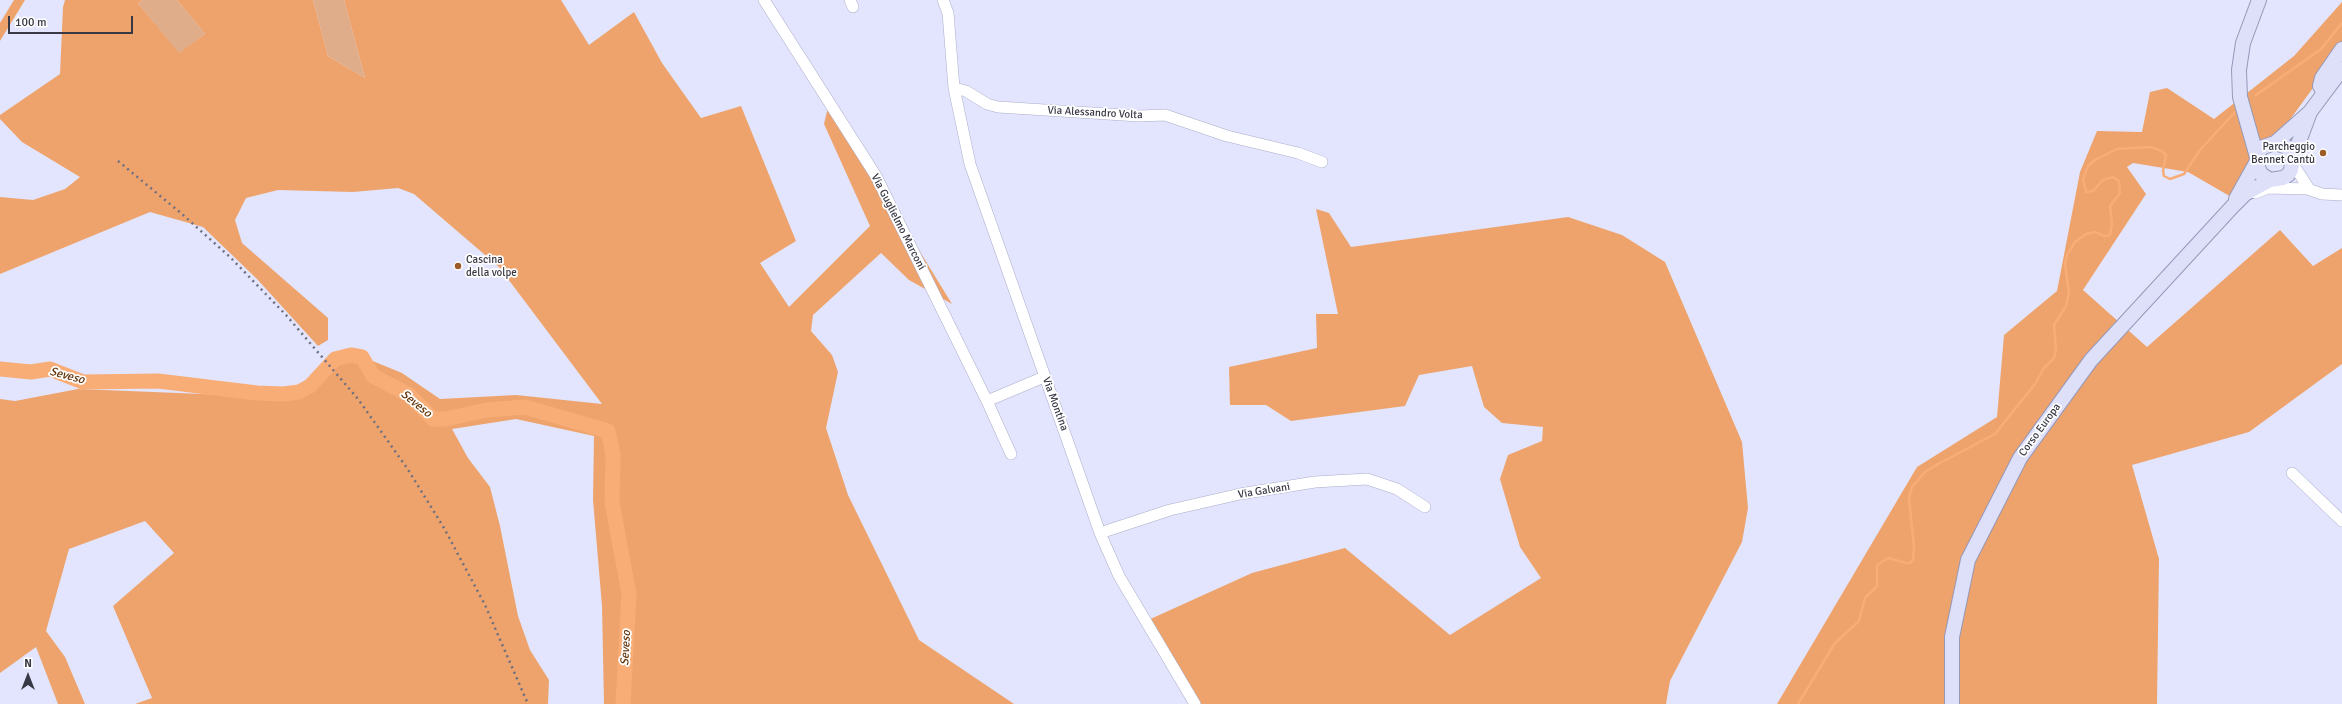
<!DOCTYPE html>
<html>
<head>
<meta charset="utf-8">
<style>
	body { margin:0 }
	#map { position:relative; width:2342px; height:704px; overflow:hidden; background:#e2e5fd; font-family:Signika,sans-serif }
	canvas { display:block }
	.north { position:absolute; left:8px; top:656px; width:40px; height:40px; -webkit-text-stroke:3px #fff; paint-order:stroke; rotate:0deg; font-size:11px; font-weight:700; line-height:16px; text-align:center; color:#383945 }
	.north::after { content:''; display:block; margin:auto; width:14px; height:18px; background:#383945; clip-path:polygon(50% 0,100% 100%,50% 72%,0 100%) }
	.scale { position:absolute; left:8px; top:16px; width:125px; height:18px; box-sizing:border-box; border:2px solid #383945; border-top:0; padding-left:5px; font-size:12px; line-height:14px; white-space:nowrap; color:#383945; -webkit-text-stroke:3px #fff; paint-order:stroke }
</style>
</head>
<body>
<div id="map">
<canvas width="2342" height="704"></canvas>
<div class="north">N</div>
<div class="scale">100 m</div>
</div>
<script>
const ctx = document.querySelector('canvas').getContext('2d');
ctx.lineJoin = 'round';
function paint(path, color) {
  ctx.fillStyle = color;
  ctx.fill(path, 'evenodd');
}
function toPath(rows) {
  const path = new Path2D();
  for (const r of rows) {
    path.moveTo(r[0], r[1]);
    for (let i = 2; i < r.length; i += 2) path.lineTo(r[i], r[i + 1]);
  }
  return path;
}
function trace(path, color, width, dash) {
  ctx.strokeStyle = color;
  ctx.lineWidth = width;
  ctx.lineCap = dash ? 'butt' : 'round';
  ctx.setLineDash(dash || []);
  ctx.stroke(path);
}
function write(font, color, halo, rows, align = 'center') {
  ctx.font = font + ' Signika,sans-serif';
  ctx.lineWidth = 3.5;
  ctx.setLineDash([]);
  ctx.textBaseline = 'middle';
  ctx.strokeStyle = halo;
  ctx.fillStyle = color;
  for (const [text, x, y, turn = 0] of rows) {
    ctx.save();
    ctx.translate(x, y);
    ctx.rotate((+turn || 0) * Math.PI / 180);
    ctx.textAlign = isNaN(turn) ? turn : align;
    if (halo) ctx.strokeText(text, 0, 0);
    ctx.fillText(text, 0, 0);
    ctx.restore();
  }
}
const green = toPath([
	[143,0,177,0,205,34,179,54,138,3],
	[313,0,344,0,365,78,328,56]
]);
const forest = toPath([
	[14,0,25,0,0,41,0,23],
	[65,0,143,0,138,3,179,53,205,34,177,0,313,0,328,56,365,78,344,0,561,0,589,45,634,12,662,63,701,118,741,106,796,241,760,263,789,307,870,226,824,124,829,103,952,304,909,280,881,253,813,315,811,331,832,355,838,372,826,428,848,495,919,640,1014,704,604,704,602,606,593,500,594,436,516,419,452,429,468,458,490,487,500,526,518,616,530,650,549,680,548,704,135,704,152,698,113,606,174,553,145,521,69,549,46,631,65,657,85,704,58,704,36,647,0,673,0,399,15,401,78,389,253,396,283,394,299,392,310,386,335,359,351,355,358,355,402,373,440,399,516,395,602,404,499,267,414,194,398,188,353,192,278,190,246,198,235,220,242,243,328,318,328,340,318,346,257,279,203,227,150,212,0,274,0,197,33,200,65,189,80,177,22,142,0,119,0,115,60,74,63,7],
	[2342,2,2342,48,2233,198,2188,172,2133,163,2127,167,2146,194,2083,290,2147,347,2280,230,2313,266,2342,248,2342,364,2249,432,2132,465,2159,559,2157,704,1777,704,1917,467,1997,417,2004,335,2057,291,2080,172,2097,131,2142,132,2150,92,2167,88,2214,119,2294,56],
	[1316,209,1329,213,1351,247,1568,217,1622,235,1665,262,1742,442,1748,508,1742,542,1670,681,1666,704,1195,704,1146,621,1252,573,1345,548,1450,635,1541,578,1520,547,1500,479,1508,455,1542,441,1543,427,1502,423,1484,407,1472,366,1419,375,1405,406,1291,421,1266,405,1230,405,1229,367,1317,348,1316,314,1338,314]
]);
const stream = toPath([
	[2256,95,2321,49,2342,23],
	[1798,704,1835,643,1859,621,1865,598,1877,586,1877,565,1888,558,1906,563,1910,563,1913,560,1914,547,1909,498,1912,487,1925,472,1938,464,1995,434,2035,384,2044,368,2054,358,2056,350,2054,325,2066,306,2069,293,2065,264,2067,255,2075,242,2086,234,2095,232,2104,236,2110,235,2112,223,2110,206,2120,193,2119,181,2113,177,2103,180,2093,191,2086,192,2083,179,2088,166,2095,160,2117,149,2151,147,2162,151,2166,155,2163,171,2164,176,2170,179,2184,174,2200,150,2235,112]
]);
const river = toPath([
	[0,369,31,372,50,369,83,382,158,381,257,393,283,394,299,392,310,386,335,359,351,355,362,357,373,376,409,395,433,419,445,419,487,410,525,407,608,431,613,455,612,502,629,594,623,704]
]);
const minor = toPath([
	[764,0,876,176,987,401,1011,454],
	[850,0,853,7],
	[943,0,948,13,954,88,970,164,1100,533,1119,576,1195,704],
	[954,88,966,91,987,104,998,107,1139,116,1165,115,1227,136,1298,153,1322,162],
	[2293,164,2309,189],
	[2302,187,2322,194,2342,195],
	[2255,193,2268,188,2309,189],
	[987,401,1044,377],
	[2292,473,2342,521],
	[1100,533,1170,510,1240,494,1315,482,1367,479,1397,489,1425,507]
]);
const major = toPath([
	[2324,93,2320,86,2322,78,2342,49],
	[2275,143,2310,112,2342,69],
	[2257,157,2240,97,2239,70,2243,43,2259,0],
	[2293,158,2287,147,2275,143,2263,147,2259,151,2256,163,2261,174,2270,180,2283,178,2288,175,2291,170,2293,158,2310,112],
	[2236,199,2256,163],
	[1952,704,1952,637,1968,560,2020,458,2091,360,2232,207,2245,194,2270,180]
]);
const rail = toPath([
	[118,161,182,214,230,257,286,315,358,399,407,468,444,528,485,605,528,704]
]);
const markers = [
	[2323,153,4,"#9d5c27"],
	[458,266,4,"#9d5c27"]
];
const streetNames = [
	["Via Alessandro Volta",1095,113,3],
	["Via Guglielmo Marconi",898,222,63],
	["Via Montina",1055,404,70],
	["Corso Europa",2040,430,-54],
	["Via Galvani",1264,491,-9]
];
const poiNames = [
	["Parcheggio",2315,147],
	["Bennet Cantù",2315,160],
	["Cascina",466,260,"left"],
	["della volpe",466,273,"left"]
];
const waterNames = [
	["Seveso",67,376,15],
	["Seveso",416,404,39],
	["Seveso",626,648,-87]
];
paint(green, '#e0ad8a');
paint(forest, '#eea36c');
trace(stream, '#f9ad76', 2.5);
trace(river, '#f9ad76', 15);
trace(minor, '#abadca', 12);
trace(major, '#9698b8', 16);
trace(minor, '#fff', 11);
trace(major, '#dee0fa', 14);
trace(rail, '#6e7080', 2.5, [2, 4]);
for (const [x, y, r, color] of markers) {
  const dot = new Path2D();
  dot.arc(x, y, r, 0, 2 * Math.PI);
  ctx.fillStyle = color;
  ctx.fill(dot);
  trace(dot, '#fff', 1.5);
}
write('11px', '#383945', '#fff', streetNames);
write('11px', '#383945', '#fff', poiNames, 'right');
write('italic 12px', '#653509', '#fff', waterNames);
</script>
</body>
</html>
